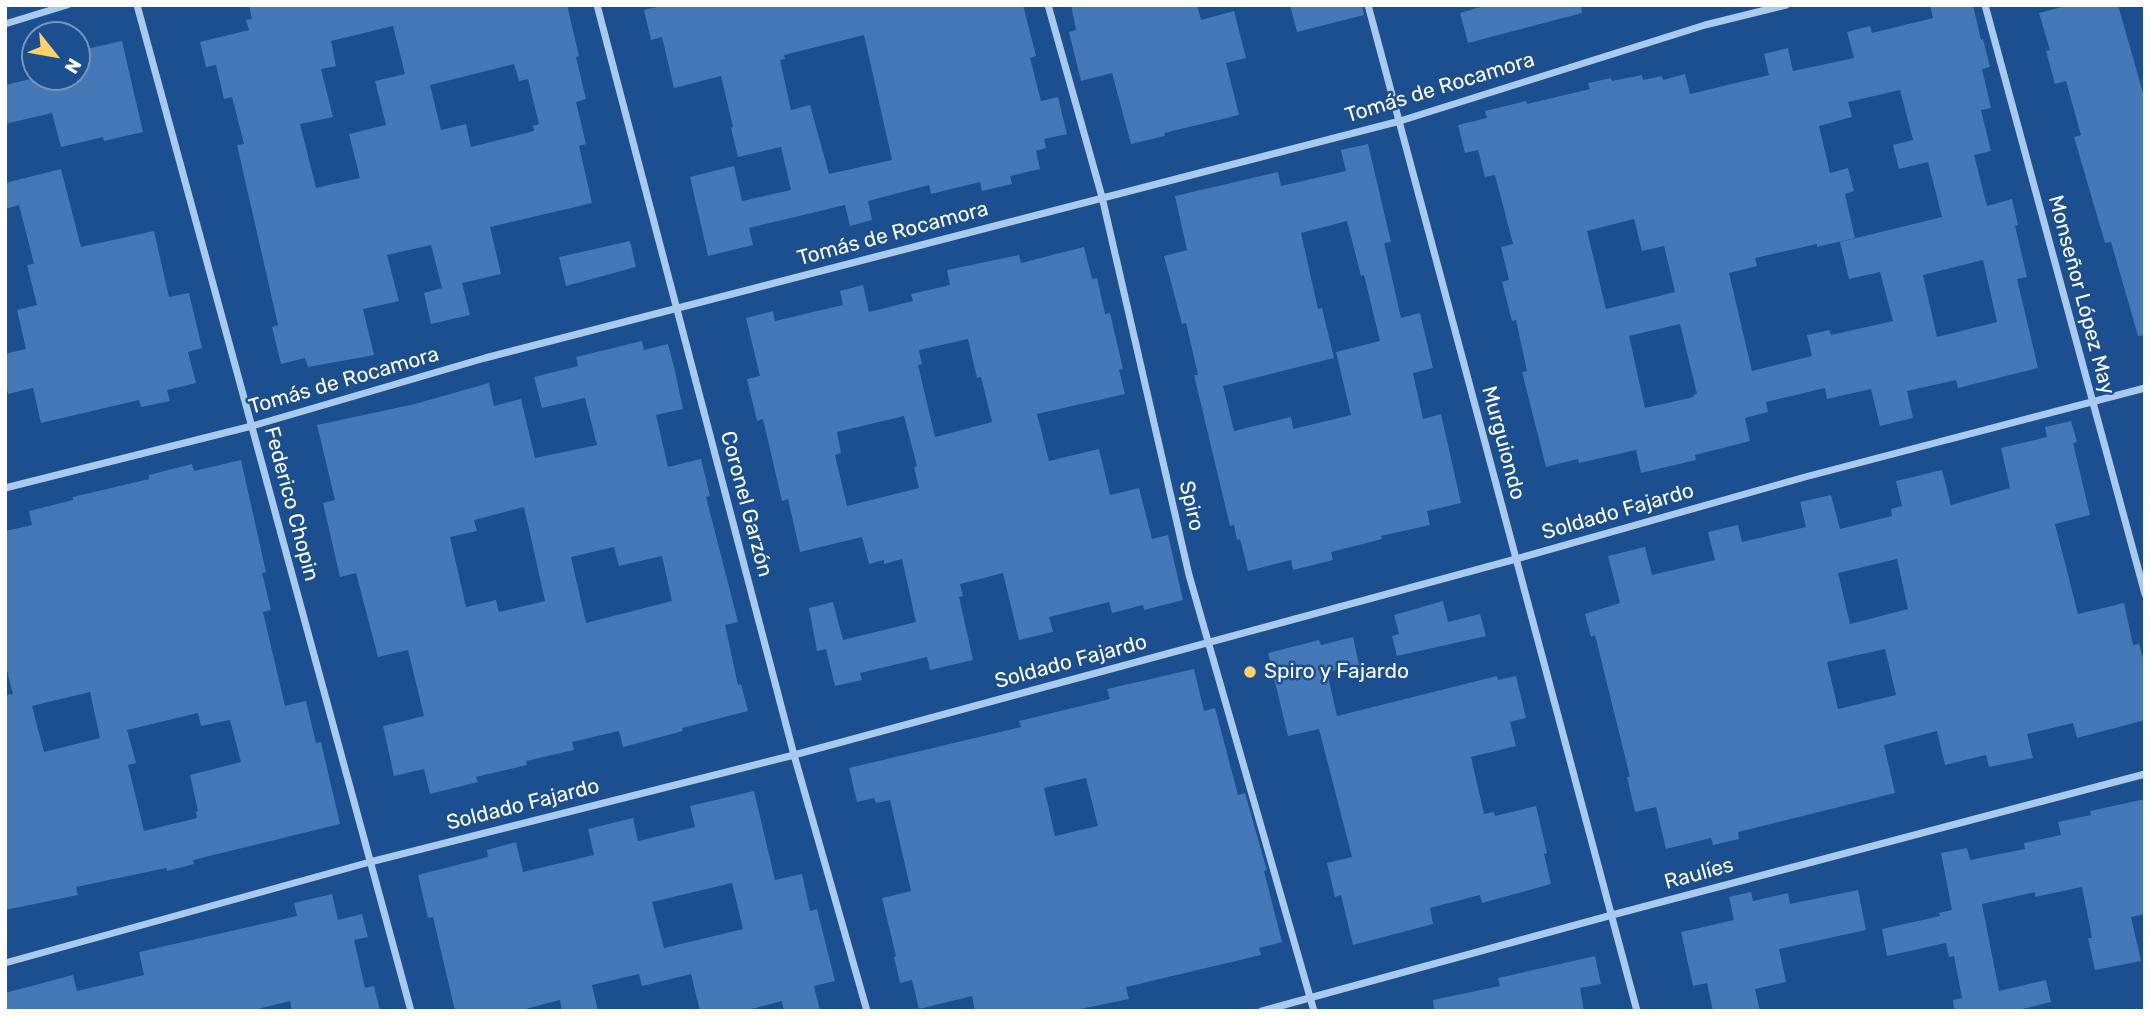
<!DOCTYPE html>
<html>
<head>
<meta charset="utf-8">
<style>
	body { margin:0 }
	#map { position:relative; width:2150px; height:1016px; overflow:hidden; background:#1b4f8f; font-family:Rubik,sans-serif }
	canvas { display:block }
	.frame { position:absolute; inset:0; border:7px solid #fff; pointer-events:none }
	.north { position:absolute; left:21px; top:21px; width:70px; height:70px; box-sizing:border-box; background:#1b4f8f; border:2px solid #7695bc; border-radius:50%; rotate:121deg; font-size:19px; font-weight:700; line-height:28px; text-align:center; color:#fff }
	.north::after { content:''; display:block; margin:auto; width:24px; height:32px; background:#ffd166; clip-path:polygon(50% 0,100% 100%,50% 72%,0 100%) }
</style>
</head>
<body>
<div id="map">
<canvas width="2150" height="1016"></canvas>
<div class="frame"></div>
<div class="north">N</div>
</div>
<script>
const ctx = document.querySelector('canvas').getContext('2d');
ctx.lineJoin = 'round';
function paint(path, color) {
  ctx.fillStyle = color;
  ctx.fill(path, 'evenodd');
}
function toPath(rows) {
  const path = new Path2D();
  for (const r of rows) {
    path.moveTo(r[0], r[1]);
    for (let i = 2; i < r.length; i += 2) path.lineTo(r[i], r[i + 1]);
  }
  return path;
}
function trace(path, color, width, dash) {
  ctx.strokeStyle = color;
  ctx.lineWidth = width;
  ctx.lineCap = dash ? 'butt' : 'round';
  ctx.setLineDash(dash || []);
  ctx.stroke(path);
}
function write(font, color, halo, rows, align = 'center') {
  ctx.font = font + ' Rubik,sans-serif';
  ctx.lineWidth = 5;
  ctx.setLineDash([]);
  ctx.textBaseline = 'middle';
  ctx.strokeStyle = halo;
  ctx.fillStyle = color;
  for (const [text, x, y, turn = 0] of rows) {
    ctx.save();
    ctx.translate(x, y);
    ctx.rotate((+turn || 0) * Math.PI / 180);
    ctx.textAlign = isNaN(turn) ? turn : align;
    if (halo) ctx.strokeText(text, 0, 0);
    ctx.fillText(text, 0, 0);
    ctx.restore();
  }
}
const building = toPath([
	[249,5,567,5,579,56,576,57,586,99,576,102,586,144,579,146,592,203,490,227,501,274,462,283,470,315,431,324,424,293,442,288,431,245,387,255,399,301,363,309,374,355,308,367,305,358,281,364,272,327,278,325,237,145,244,144,232,97,224,99,216,65,206,67,200,42,249,30,246,20,252,19],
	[393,26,405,74,375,81,386,125,349,134,360,178,316,188,300,124,333,117,321,69,336,66,331,41],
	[514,64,519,81,528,79,539,124,533,126,534,131,471,147,466,124,441,130,430,85],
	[665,5,1023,5,1036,56,1030,58,1041,101,1058,97,1067,134,1044,139,1046,148,1036,151,1040,169,1010,176,1012,184,982,191,980,182,931,194,929,185,868,201,872,220,850,226,845,205,749,228,753,245,708,256,690,177,734,166,742,201,791,190,781,147,738,157,731,128,733,127,721,76,674,88,662,37,651,40,644,10],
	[864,35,892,160,829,174,810,105,791,110,780,60,785,59,784,55],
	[1071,5,1197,5,1201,20,1234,11,1246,58,1226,63,1239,115,1164,133,1165,136,1131,144,1112,73,1081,81,1069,32,1076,30],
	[1290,5,1362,5,1364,15,1297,32],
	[1487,5,1581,5,1582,13,1468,43,1460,13],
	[1930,5,1973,5,1981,40,1983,39,1990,67,1982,69,1991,108,1981,110,1991,151,1974,155,1987,206,2012,199,2018,225,2015,226,2027,277,2017,279,2038,368,1958,388,1956,380,1907,391,1913,418,1880,426,1871,389,1827,399,1825,388,1766,402,1768,412,1745,418,1750,441,1695,455,1696,460,1641,473,1636,450,1579,463,1578,459,1546,467,1522,372,1527,371,1516,320,1512,321,1502,282,1509,280,1501,247,1513,244,1495,175,1485,177,1478,150,1465,153,1458,125,1487,118,1485,111,1526,101,1527,104,1590,89,1588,83,1611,78,1612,81,1642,75,1643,80,1662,76,1663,80,1685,74,1690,94,1769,75,1764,54,1788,48,1793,71,1854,58,1847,32,1870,26,1872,33,1933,18],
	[1900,90,1913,140,1893,145,1899,169,1928,162,1942,217,1840,242,1849,279,1880,272,1893,321,1831,335,1830,330,1807,335,1812,356,1752,371,1729,273,1757,266,1755,258,1817,244,1817,247,1855,238,1845,194,1854,191,1848,168,1830,173,1819,126,1852,117,1848,102],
	[1634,219,1642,251,1664,246,1675,292,1606,309,1587,231],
	[1983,260,1997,322,1937,337,1923,275],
	[1680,324,1697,394,1693,395,1694,397,1645,408,1629,336],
	[2069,5,2118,5,2145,100,2145,335,2138,336,2111,242,2105,243,2074,137,2081,135,2066,81,2055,84,2046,51,2050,50,2039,13],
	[122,41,143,132,104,141,103,137,61,147,52,113,5,124,5,85,39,77,77,77,77,51],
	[1368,144,1391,242,1384,243,1401,318,1420,313,1433,368,1413,373,1423,419,1441,414,1461,503,1427,511,1430,525,1381,536,1382,539,1331,552,1333,560,1293,570,1291,560,1248,571,1240,539,1237,540,1234,525,1230,526,1194,375,1198,375,1186,323,1182,324,1164,256,1187,250,1175,196,1278,172,1281,186,1346,171,1341,150],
	[1347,221,1361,276,1364,275,1380,341,1336,352,1351,415,1293,429,1291,417,1234,431,1223,386,1334,358,1322,308,1318,309,1301,233],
	[61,169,81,247,154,231,169,297,189,293,202,348,188,352,196,383,167,390,170,401,141,407,139,400,41,423,33,388,8,394,5,381,5,354,26,349,17,310,37,305,27,265,34,264,19,205,5,209,5,183],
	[630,241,636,267,566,286,559,257],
	[1084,247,1092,279,1097,278,1105,314,1110,313,1123,369,1119,370,1125,394,1037,414,1049,461,1099,449,1110,495,1139,488,1152,539,1168,535,1183,600,1144,610,1143,605,1112,613,1109,602,1049,617,1053,632,1019,640,1003,573,960,584,963,596,959,597,973,660,930,670,927,657,860,673,862,680,835,686,826,649,817,651,809,608,833,602,843,640,916,622,902,559,884,564,884,560,869,564,862,537,800,552,788,499,782,501,763,419,757,421,747,379,760,376,746,318,773,311,775,321,843,305,840,291,863,285,869,312,913,301,911,294,950,285,947,270,1019,255,1021,263],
	[968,339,977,378,981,377,992,422,935,437,918,365,922,364,919,350],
	[904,416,917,466,914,467,919,488,847,506,835,455,841,453,837,432],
	[642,341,644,350,668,344,675,371,683,409,656,415,668,467,701,459,710,496,706,497,738,622,725,625,738,685,741,684,748,711,682,728,683,731,623,747,619,731,572,742,574,750,526,761,527,765,476,777,478,782,430,794,424,769,394,776,383,726,424,716,408,650,378,657,356,573,340,577,323,503,335,500,317,425,415,404,489,383,494,406,521,399,535,458,597,445,585,398,542,408,534,377,578,366,576,357],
	[524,507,545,601,499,612,496,600,466,607,450,537,477,531,474,520],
	[614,547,619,566,662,556,672,601,586,623,571,557],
	[2071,421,2077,442,2073,443,2090,515,2055,524,2078,614,2124,603,2133,645,2139,644,2145,665,2145,720,2077,738,2073,723,2027,734,2033,758,1989,767,1986,755,1945,765,1937,731,1884,745,1895,793,1738,832,1739,839,1713,845,1711,838,1666,849,1656,807,1635,812,1627,777,1630,777,1595,635,1591,637,1585,614,1620,603,1608,556,1645,547,1652,575,1715,560,1708,532,1738,525,1742,542,1806,527,1800,502,1831,495,1840,529,1892,516,1891,509,1902,506,1896,481,1942,470,1951,505,2010,488,2001,448,2047,437,2045,427],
	[1897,559,1908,609,1850,624,1838,573],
	[1885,649,1896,695,1838,709,1827,662],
	[241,460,266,572,262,573,271,610,263,612,285,706,306,701,316,743,321,742,340,824,193,860,194,864,167,871,166,868,76,887,78,895,5,910,5,695,13,694,5,663,5,531,32,525,29,511,73,500,73,497,149,479,149,475,192,464,194,471],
	[90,692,100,738,44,752,32,706],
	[198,713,201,726,230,720,241,762,190,775,198,811,196,812,197,818,144,831,128,765,136,763,127,730],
	[1443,601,1448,622,1480,614,1486,636,1397,656,1392,636,1399,634,1394,615],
	[1353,637,1359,665,1327,672,1337,716,1497,676,1498,680,1516,676,1526,718,1510,722,1516,746,1471,757,1484,814,1494,812,1495,816,1536,806,1547,853,1544,854,1551,884,1482,903,1480,895,1430,908,1433,924,1353,945,1341,895,1335,897,1327,863,1352,857,1319,729,1288,736,1268,653,1319,640,1321,645],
	[1194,669,1204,711,1215,708,1238,795,1245,793,1263,857,1267,870,1264,871,1282,942,1259,948,1261,955,1126,987,1129,999,1071,1011,975,1011,972,996,919,1009,912,980,900,983,894,957,896,956,882,898,911,891,890,800,876,803,874,798,857,802,849,768,1021,727,1019,721,1110,699,1107,689],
	[1086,778,1098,826,1055,836,1044,788],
	[754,791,775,880,802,874,810,911,817,909,835,981,814,986,820,1011,784,1011,782,1001,744,1011,700,1011,691,974,642,986,639,974,592,985,598,1011,562,1011,560,1000,518,1011,455,1011,433,917,428,918,418,875,488,857,487,850,516,842,523,872,594,855,588,829,633,818,638,841,695,827,690,806],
	[732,883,743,929,664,948,652,902],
	[2145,799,2145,914,2131,917,2141,961,2095,970,2088,938,2092,938,2082,887,2035,897,2035,892,1982,904,1999,991,2046,980,2051,1002,2014,1011,1954,1011,1953,1000,1962,998,1954,956,1949,957,1946,943,1887,956,1882,929,1940,916,1939,913,1952,910,1941,853,1967,848,1970,860,2025,849,2024,843,2061,835,2058,822,2091,815,2090,811],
	[1858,890,1866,930,1779,949,1786,982,1755,989,1760,1011,1713,1011,1707,983,1693,986,1681,932,1734,920,1729,897,1751,892,1753,901,1788,893,1790,904],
	[332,894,338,920,362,914,368,937,354,940,365,988,374,986,380,1011,292,1011,290,1001,250,1011,5,1011,5,993,73,975,77,991,144,975,139,952,297,916,294,903],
	[1595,956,1601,984,1580,988,1584,1011,1434,1011,1433,1000,1500,986,1498,978]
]);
const minor = toPath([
	[137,5,411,1011],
	[597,5,794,755,867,1011],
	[1048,5,1102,197,1189,575,1314,1011],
	[1368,5,1637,1011],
	[1985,5,2145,594],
	[5,24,67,5],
	[5,488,252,426,485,358,1400,121,1705,25,1786,5],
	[5,963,370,862,794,755,1516,559,1805,477,2145,388],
	[1262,1011,1612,915,2145,774]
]);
const markers = [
	[1250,672,7,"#ffd166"]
];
const streetNames = [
	["Tomás de Rocamora",1440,88,-17],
	["Tomás de Rocamora",893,234,-15],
	["Monseñor López May",2081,295,75],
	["Tomás de Rocamora",344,381,-16],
	["Murguiondo",1503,443,75],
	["Federico Chopin",291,504,75],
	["Coronel Garzón",746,504,75],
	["Spiro",1191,506,77],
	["Soldado Fajardo",1618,512,-16],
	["Soldado Fajardo",1071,662,-15],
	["Soldado Fajardo",523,805,-14],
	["Raulíes",1699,874,-15]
];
const poiNames = [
	["Spiro y Fajardo",1264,672]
];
paint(building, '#4478b7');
trace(minor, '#a9c9ee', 7);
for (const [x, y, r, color] of markers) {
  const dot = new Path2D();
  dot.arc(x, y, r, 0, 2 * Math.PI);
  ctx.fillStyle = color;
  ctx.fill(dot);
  trace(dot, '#1b4f8f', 2.5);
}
write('21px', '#fff', '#1b4f8f', streetNames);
write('21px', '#fff', '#1b4f8f', poiNames, 'left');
</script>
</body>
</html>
